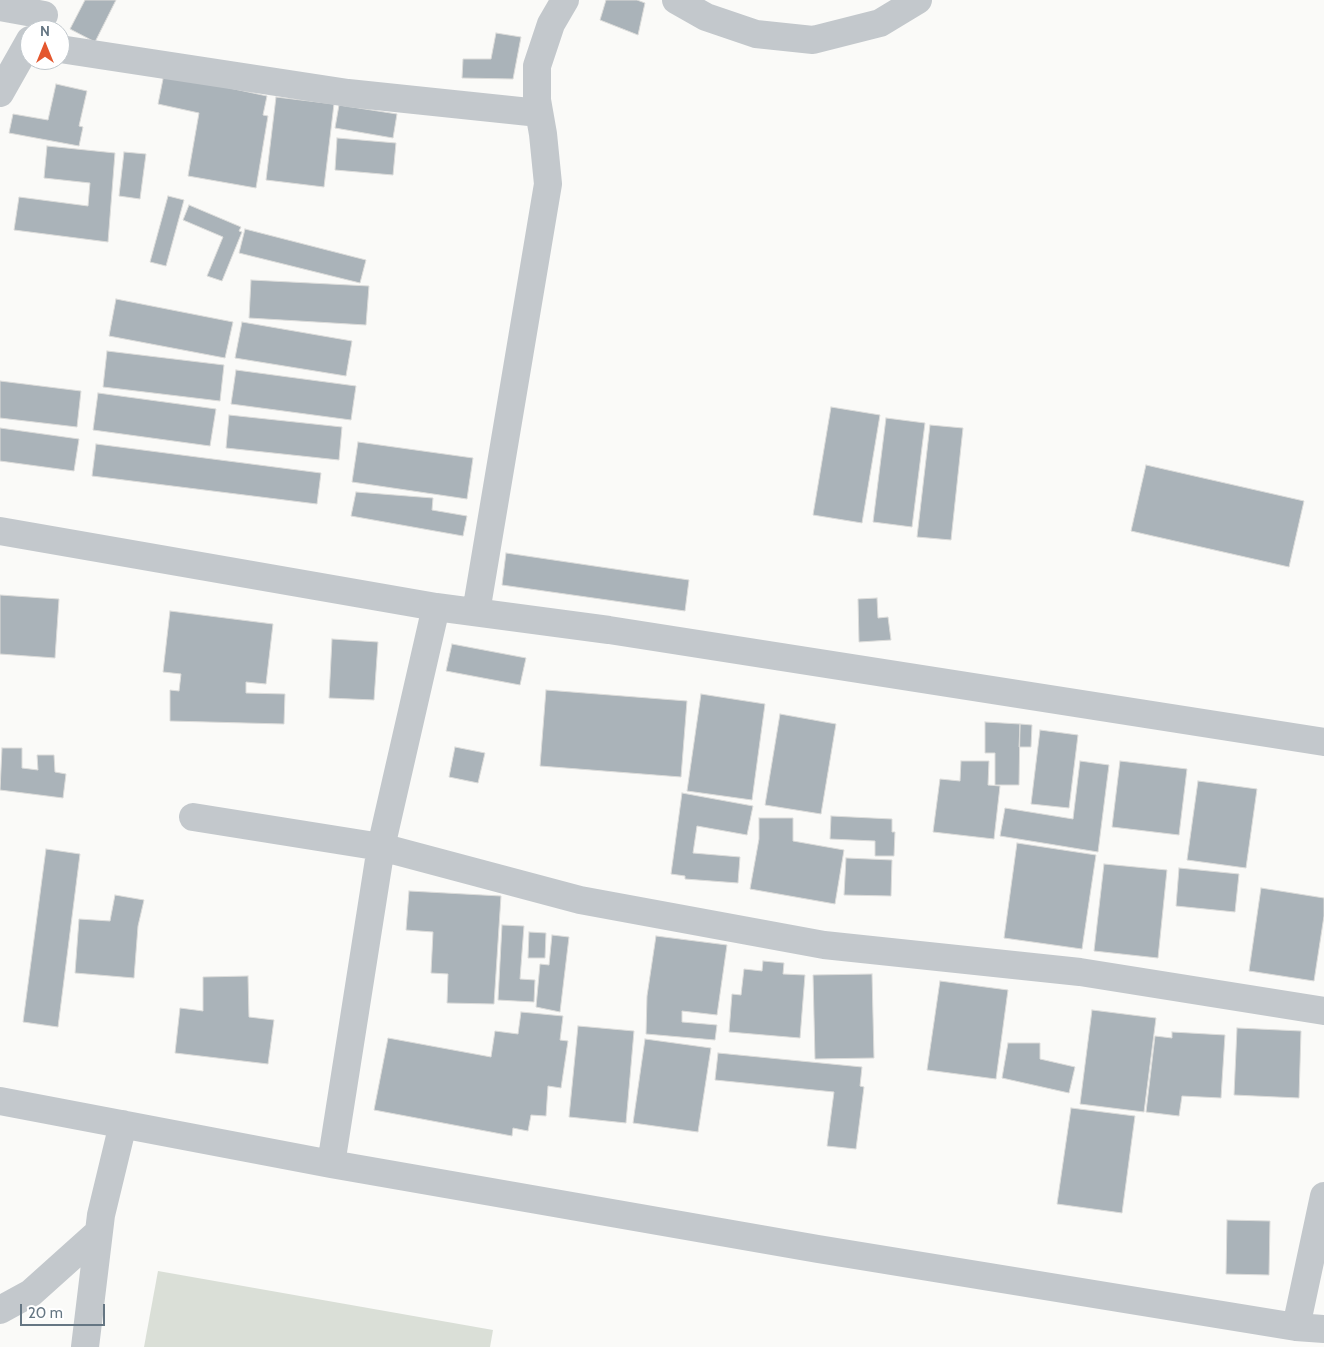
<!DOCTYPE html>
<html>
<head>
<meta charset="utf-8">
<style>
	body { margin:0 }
	#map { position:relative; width:1324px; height:1347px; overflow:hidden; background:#fafaf8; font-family:Cabin,sans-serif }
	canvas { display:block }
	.north { position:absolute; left:20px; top:20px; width:50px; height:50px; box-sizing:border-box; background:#fff; border:1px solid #c1c8cd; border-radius:50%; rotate:0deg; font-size:14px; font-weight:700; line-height:20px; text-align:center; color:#657683 }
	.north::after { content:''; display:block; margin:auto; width:18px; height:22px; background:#e4572e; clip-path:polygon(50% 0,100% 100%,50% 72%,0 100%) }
	.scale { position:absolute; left:20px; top:1304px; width:85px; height:22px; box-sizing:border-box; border:2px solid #657683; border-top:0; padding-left:6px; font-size:15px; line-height:18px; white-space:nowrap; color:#657683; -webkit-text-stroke:4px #fff; paint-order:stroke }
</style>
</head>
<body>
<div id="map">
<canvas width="1324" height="1347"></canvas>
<div class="north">N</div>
<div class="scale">20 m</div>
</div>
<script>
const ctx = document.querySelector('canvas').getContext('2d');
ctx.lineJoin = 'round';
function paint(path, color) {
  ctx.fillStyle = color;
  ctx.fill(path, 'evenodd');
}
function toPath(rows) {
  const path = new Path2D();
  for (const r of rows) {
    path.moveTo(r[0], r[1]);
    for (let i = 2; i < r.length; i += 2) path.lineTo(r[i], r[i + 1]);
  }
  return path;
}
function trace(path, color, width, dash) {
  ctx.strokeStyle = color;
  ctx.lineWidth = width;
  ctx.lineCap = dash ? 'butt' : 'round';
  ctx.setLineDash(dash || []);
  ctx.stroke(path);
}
const green = toPath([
	[158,1271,493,1330,490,1347,144,1347]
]);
const building = toPath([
	[85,0,116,0,95,42,70,29,85,0],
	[606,0,637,0,645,3,638,35,600,20,606,0],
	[496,33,521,37,513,79,462,78,463,59,491,59,496,33],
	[164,74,267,96,263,115,268,116,256,188,188,176,199,113,158,104,164,74],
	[56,84,87,91,79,126,83,127,79,146,9,133,13,114,48,120,56,84],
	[276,97,334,104,324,187,266,180,276,97],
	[339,105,397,114,393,138,335,128,339,105],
	[337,138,396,143,393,175,335,170,337,138],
	[47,146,115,153,108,242,14,230,19,197,88,206,90,183,44,178,47,146],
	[124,152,146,154,140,199,119,196,124,152],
	[168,196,184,200,166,266,150,262,168,196],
	[189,205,241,227,239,231,242,232,222,281,207,276,223,237,183,220,189,205],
	[245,229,366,260,360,283,239,253,245,229],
	[251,280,369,286,366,325,249,318,251,280],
	[116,299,233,322,225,358,109,336,116,299],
	[242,322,352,341,346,376,235,358,242,322],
	[107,351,224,365,220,401,103,387,107,351],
	[236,370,356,386,351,420,231,404,236,370],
	[0,381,81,391,77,427,0,418,0,381],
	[98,393,216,409,210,446,93,430,98,393],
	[831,407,880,415,862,523,813,515,831,407],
	[229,415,342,427,339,460,226,448,229,415],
	[886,418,925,423,912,527,873,522,886,418],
	[930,425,963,428,951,540,917,537,930,425],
	[0,428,79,439,74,471,0,461,0,428],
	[358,442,473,458,467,499,352,482,358,442],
	[96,444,321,473,317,504,92,476,96,444],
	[1146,465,1304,501,1289,567,1131,531,1146,465],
	[356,492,433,498,432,510,467,516,463,536,351,516,356,492],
	[506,553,689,580,685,611,502,585,506,553],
	[0,595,59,599,55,658,0,654,0,595],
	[877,598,878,618,888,617,891,640,859,642,858,599,877,598],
	[170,611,273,624,266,684,246,682,246,693,285,694,284,724,170,721,170,690,179,691,181,674,163,672,170,611],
	[332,639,378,642,374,700,329,698,332,639],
	[452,644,526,658,520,685,446,671,452,644],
	[546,690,687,701,681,777,540,766,546,690],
	[701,694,765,704,752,800,687,791,701,694],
	[780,714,836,724,821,814,765,805,780,714],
	[985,722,1020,724,1019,785,995,785,995,753,985,753,985,722],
	[1020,724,1032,725,1031,747,1019,747,1020,724],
	[1040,730,1078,735,1069,808,1031,804,1040,730],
	[455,747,485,753,478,783,449,777,455,747],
	[2,748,22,748,22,768,38,770,37,755,54,755,55,772,66,774,63,798,0,790,2,748],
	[961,761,989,761,988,785,1000,786,994,839,933,832,940,779,960,781,961,761],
	[1080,761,1109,765,1098,852,1000,836,1005,808,1073,819,1080,761],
	[1120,761,1187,769,1179,835,1112,827,1120,761],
	[1198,781,1257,789,1246,868,1187,860,1198,781],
	[682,793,753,806,747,835,697,826,693,853,740,857,738,883,685,879,685,876,671,874,682,793],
	[831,816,892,819,892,832,895,832,894,856,875,856,875,841,830,839,831,816],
	[759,818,793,818,793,841,844,850,835,904,750,889,759,839,759,818],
	[1017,843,1096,855,1082,949,1004,938,1017,843],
	[46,849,80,854,58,1027,23,1022,46,849],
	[846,858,892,860,891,896,844,895,846,858],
	[1104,864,1167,870,1158,958,1094,951,1104,864],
	[1179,868,1239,874,1235,912,1176,906,1179,868],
	[1261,888,1324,898,1324,916,1314,981,1249,971,1261,888],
	[409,891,501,896,494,1004,447,1003,448,974,431,973,433,932,406,930,409,891],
	[115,895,144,900,138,926,134,978,75,973,79,919,110,921,115,895],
	[502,925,524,926,520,979,535,980,534,1002,498,1000,502,925],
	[529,932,546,933,545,958,528,958,529,932],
	[552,935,569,937,560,1012,536,1007,540,964,549,965,552,935],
	[656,936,727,945,717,1015,682,1011,682,1022,717,1025,715,1040,646,1034,647,996,656,936],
	[763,961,784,963,783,974,805,975,800,1038,729,1032,732,994,741,995,744,969,762,971,763,961],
	[872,974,874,1058,815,1059,813,975,872,974],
	[248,976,249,1017,274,1020,268,1064,175,1053,180,1008,203,1011,203,977,248,976],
	[940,981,1008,990,996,1079,927,1070,940,981],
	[1092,1010,1156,1018,1144,1112,1080,1104,1092,1010],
	[521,1012,563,1016,560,1040,568,1041,561,1088,548,1086,546,1116,531,1115,528,1131,513,1128,512,1136,374,1110,388,1038,491,1057,495,1031,518,1034,521,1012],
	[578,1026,634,1031,626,1123,569,1117,578,1026],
	[1237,1028,1301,1031,1299,1098,1234,1095,1237,1028],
	[1172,1032,1225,1035,1221,1098,1182,1096,1179,1116,1146,1112,1155,1036,1172,1038,1172,1032],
	[645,1039,711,1048,698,1132,633,1123,645,1039],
	[1008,1043,1040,1043,1040,1059,1075,1067,1069,1093,1002,1078,1008,1043],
	[718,1053,862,1067,860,1086,864,1087,856,1149,827,1146,834,1092,715,1080,718,1053],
	[1071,1108,1135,1116,1122,1213,1057,1204,1071,1108],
	[1227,1220,1270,1221,1269,1275,1226,1274,1227,1220]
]);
const minor = toPath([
	[676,0,706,17,756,34,813,40,880,23,918,0],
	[0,7,44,15],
	[60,49,348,93,539,113],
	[0,93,30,40],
	[0,531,436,607,609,630,1324,742],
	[476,612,548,184,543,134,537,100,537,66,551,24,565,0],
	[193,817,381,847,580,900,824,945,1080,972,1324,1011],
	[0,1101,331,1164,818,1249,1296,1327,1324,1329],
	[331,1164,381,847,436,607],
	[0,1310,31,1293,99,1232],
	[1296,1327,1324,1196],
	[85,1347,101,1215,123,1124]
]);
paint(green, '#dadfd7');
paint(building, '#aab3b9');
trace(building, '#dcdcda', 1);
trace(minor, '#c3c8cc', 28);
</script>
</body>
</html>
